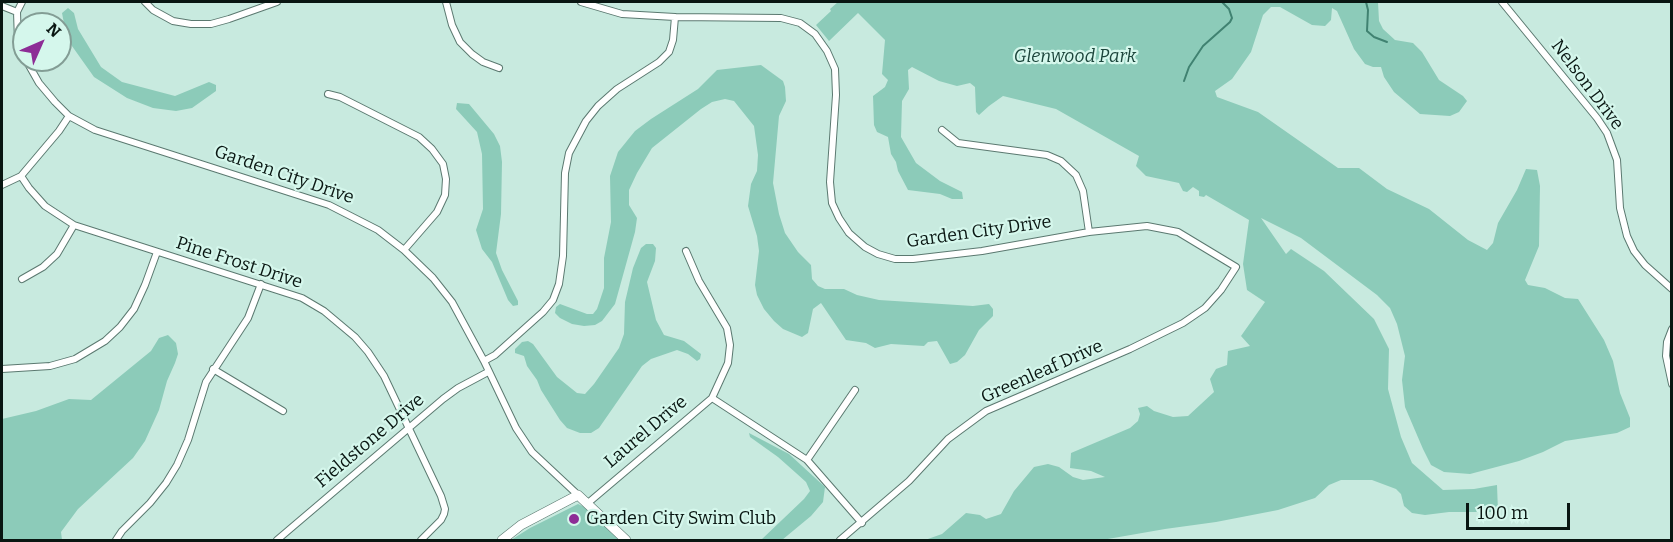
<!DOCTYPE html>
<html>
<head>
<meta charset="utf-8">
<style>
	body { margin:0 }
	#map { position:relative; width:1673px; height:542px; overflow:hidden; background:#c8eadf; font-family:Bitter,serif }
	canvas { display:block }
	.frame { position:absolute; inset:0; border:3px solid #091612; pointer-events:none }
	.north { position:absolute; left:12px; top:12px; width:60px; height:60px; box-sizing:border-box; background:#d5f7ec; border:2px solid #839d95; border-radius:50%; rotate:45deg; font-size:16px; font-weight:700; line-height:24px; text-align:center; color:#091612 }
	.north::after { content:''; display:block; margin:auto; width:21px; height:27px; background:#8d2d96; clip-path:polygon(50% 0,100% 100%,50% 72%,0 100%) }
	.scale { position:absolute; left:1466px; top:503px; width:104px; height:27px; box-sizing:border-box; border:3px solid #091612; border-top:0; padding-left:8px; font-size:18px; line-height:21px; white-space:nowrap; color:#091612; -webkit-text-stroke:4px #d5f7ec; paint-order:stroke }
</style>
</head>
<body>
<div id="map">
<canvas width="1673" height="542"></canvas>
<div class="frame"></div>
<div class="north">N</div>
<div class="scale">100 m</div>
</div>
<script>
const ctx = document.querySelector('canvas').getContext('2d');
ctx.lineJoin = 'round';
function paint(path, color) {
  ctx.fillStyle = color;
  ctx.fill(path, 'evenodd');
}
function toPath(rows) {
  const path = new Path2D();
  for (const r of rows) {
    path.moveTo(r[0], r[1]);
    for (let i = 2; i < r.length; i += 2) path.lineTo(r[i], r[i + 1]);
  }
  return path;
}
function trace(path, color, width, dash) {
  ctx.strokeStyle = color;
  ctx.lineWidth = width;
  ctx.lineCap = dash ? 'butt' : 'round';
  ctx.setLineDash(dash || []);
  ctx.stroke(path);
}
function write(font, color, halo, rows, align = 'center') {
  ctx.font = font + ' Bitter,serif';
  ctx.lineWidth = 4.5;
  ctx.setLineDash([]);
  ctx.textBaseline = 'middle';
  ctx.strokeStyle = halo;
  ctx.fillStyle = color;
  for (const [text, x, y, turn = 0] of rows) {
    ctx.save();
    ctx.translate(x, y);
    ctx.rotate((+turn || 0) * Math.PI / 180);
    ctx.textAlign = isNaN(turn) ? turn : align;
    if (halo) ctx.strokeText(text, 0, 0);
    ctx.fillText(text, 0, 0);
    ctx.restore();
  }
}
const green = toPath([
	[838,2,1378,2,1379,21,1383,29,1395,40,1413,43,1422,52,1439,80,1463,96,1467,101,1459,112,1450,116,1420,114,1394,92,1384,77,1381,67,1373,67,1365,64,1354,49,1337,11,1332,8,1331,20,1325,26,1312,25,1280,7,1271,7,1263,15,1251,52,1232,79,1215,91,1217,97,1258,112,1338,168,1359,168,1387,189,1429,209,1468,240,1487,250,1493,243,1498,223,1517,190,1526,169,1537,170,1540,186,1539,246,1525,280,1528,285,1545,288,1565,298,1578,299,1604,340,1613,361,1620,393,1630,418,1630,427,1617,433,1565,441,1543,452,1519,461,1470,474,1444,472,1431,465,1423,449,1405,407,1402,380,1405,356,1397,324,1390,308,1377,295,1301,238,1261,218,1286,254,1291,249,1324,271,1374,319,1389,349,1388,389,1401,437,1412,463,1443,490,1474,489,1497,485,1498,512,1449,512,1425,515,1412,513,1404,506,1401,494,1396,489,1372,480,1341,480,1329,485,1315,498,1278,510,1216,522,1165,529,1102,540,925,540,942,534,966,513,980,515,986,519,1001,514,1014,491,1034,467,1048,464,1059,467,1073,477,1083,480,1105,477,1091,471,1070,468,1071,453,1130,428,1138,421,1140,414,1138,408,1147,406,1154,411,1173,417,1188,416,1214,392,1210,379,1216,369,1227,365,1228,351,1250,346,1241,336,1265,302,1247,290,1243,264,1249,220,1206,195,1204,197,1199,196,1199,191,1193,187,1187,192,1183,191,1179,183,1146,176,1136,166,1139,156,1056,109,1003,96,989,106,979,115,976,112,975,87,970,83,957,86,939,81,912,67,908,70,909,89,902,101,901,137,916,163,940,181,962,192,963,199,952,199,940,194,908,190,898,171,896,162,891,154,888,137,877,132,874,125,873,96,885,87,888,80,882,74,885,40,858,13,829,41,816,25,831,11,830,9],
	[68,8,74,13,78,29,101,67,122,82,175,96,209,82,216,85,216,91,192,108,176,111,153,108,127,98,94,77,67,39,62,13],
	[761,65,783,81,785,87,786,101,779,116,773,183,779,214,785,233,798,252,811,265,812,279,818,286,825,289,844,289,857,295,879,300,973,306,989,304,993,309,993,316,979,330,965,355,957,362,950,364,937,341,928,342,924,346,891,344,875,348,866,343,846,340,821,303,813,309,808,333,802,337,783,329,774,321,764,309,757,295,755,285,759,251,757,236,748,206,751,184,757,171,758,155,754,126,734,101,725,99,712,102,701,109,652,148,637,173,629,190,629,205,637,218,635,232,615,304,602,321,595,325,584,326,572,324,560,318,555,313,556,307,560,304,587,314,593,314,597,309,604,288,604,258,611,222,610,176,618,152,635,131,651,119,698,89,717,70],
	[457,103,469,104,494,134,500,146,502,162,501,214,496,253,502,270,518,301,518,305,513,306,508,300,492,262,482,249,476,230,483,209,482,154,477,132,456,109],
	[646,244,653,244,656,248,655,261,647,282,656,320,664,335,684,341,701,354,700,359,697,361,688,354,677,350,651,359,642,366,599,428,591,433,580,433,567,428,560,420,541,390,537,380,527,366,524,356,515,353,515,349,522,342,528,341,533,344,557,377,577,393,585,394,594,384,619,348,624,334,625,302,633,268,641,248],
	[168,335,176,343,178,354,175,363,167,381,159,410,145,441,133,458,78,509,61,532,62,540,2,540,2,419,36,411,69,399,91,400,151,351,159,338],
	[749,433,789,454,825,487,823,502,811,516,782,540,761,540,804,499,810,491,806,482,796,473,778,457,750,437],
	[578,504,593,511,622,540,511,540,530,528]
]);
const stream = toPath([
	[1366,2,1368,10,1367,31,1374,37,1387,42],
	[1184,81,1189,67,1203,46,1230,22,1232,18,1229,9,1222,2]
]);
const street = toPath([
	[22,2,17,12,18,42,24,56],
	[145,2,153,10,173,21,191,24,211,24,229,19,277,2],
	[446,2,452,25,460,42,472,54,483,62,499,68],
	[581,2,622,14,675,17,781,18,800,23,815,34,827,51,835,69,836,95,830,182,832,203,839,218,849,233,865,247,878,254,895,259,913,259,982,251,1089,232,1147,226,1178,232,1236,267,1221,290,1205,308,1183,323,1130,349,986,411,948,439,909,481,840,540],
	[1502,2,1597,118,1607,133,1617,160,1620,208,1627,236,1634,251,1645,265,1672,289],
	[2,6,17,12],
	[26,60,39,83,55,102,69,116,95,130,329,205,378,230,404,250,433,278,452,302,484,361,516,428,532,452,578,495],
	[328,94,340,97,419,137,432,149,443,164,446,179,445,195,437,212,404,250],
	[942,130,958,143,1047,155,1061,161,1076,175,1083,191,1089,232],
	[21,176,29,188,45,206,74,225,302,298,324,311,355,337,368,352,384,376,441,496,445,509,444,514,441,520,421,540],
	[2,185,21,176,59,131,69,116],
	[22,279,43,267,57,254,74,225],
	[1672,329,1667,342,1666,356,1672,384],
	[484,361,495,355,543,312,553,300,559,284,563,256,565,173,569,153,586,121,598,106,617,89,659,62,669,52,673,40,675,17],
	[2,369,50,366,75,359,105,341,120,327,134,309,145,285,157,252],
	[213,369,283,411],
	[712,398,807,460,862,523],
	[807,460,855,390],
	[588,503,712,398,728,363,730,345,727,328,699,281,686,251],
	[116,540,122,531,150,503,166,483,177,465,188,440,206,382,248,318,261,284],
	[277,540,443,399,458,388,488,372]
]);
const secondary = toPath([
	[502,540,521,525,578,495,626,540]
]);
const markers = [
	[574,519,6,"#8d2d96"]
];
const parkNames = [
	["Glenwood Park",1075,57]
];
const streetNames = [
	["Nelson Drive",1587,85,53],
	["Garden City Drive",284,175,19],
	["Garden City Drive",979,232,-8],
	["Pine Frost Drive",239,263,18],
	["Greenleaf Drive",1042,372,-24],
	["Laurel Drive",646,432,-40],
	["Fieldstone Drive",370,441,-40]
];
const poiNames = [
	["Garden City Swim Club",586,519]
];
paint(green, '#8ccbb9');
trace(stream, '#408271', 2);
trace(street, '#5b7970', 8);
trace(secondary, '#5b7970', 10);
trace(street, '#fff', 6);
trace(secondary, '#fff', 9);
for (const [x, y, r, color] of markers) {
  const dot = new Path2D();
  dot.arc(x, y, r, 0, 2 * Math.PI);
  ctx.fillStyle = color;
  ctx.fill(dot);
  trace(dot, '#d5f7ec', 2);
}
write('italic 18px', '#1c453b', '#d5f7ec', parkNames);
write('18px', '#091612', '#d5f7ec', streetNames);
write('18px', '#091612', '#d5f7ec', poiNames, 'left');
</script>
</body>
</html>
